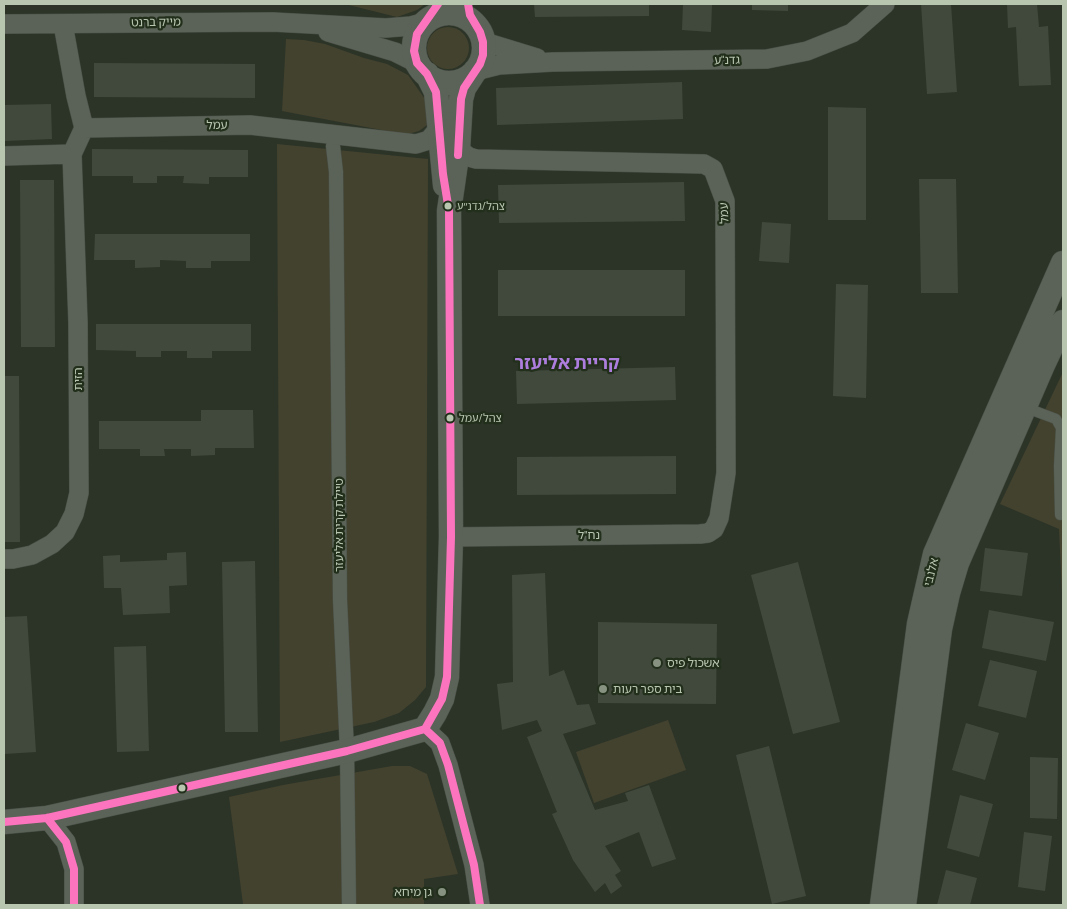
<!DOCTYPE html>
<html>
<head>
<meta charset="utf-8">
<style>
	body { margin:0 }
	#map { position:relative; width:1067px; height:909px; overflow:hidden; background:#2c3428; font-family:Barlow,sans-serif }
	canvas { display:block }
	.frame { position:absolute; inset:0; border:5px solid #b8c6b0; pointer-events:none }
</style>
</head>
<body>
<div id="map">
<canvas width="1067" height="909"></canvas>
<div class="frame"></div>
</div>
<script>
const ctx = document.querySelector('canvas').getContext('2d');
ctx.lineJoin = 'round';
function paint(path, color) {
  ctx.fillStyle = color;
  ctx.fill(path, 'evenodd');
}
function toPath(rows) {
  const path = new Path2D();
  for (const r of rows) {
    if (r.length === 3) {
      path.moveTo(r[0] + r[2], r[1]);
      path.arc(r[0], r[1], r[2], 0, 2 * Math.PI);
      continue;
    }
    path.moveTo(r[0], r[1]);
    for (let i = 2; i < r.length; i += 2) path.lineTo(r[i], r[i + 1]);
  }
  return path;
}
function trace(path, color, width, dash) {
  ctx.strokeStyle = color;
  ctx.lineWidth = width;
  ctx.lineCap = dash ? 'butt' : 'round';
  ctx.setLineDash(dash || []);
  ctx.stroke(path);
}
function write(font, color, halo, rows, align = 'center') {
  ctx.font = font + ' Barlow,"Noto Sans Hebrew",sans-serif';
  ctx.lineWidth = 4.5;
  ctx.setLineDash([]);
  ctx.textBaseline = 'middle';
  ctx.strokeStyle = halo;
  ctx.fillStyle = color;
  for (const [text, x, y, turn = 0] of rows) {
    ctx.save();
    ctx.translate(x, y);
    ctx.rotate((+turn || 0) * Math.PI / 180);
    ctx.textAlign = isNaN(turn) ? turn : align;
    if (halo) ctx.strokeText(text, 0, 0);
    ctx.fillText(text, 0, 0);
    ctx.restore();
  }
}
const green = toPath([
	[345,4,425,4,417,10,397,17],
	[448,48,21],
	[286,39,304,40,325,44,364,58,387,64,408,75,425,99,428,111,427,125,419,131,408,134,392,132,282,111],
	[277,144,428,159,426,687,415,700,399,713,374,722,280,742],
	[1063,372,1063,616,1059,529,1000,504],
	[668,720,686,770,594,803,576,752],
	[392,766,410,766,427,774,458,874,424,879,424,905,248,905,243,904,229,797,283,785]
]);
const building = toPath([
	[534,4,649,4,649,16,535,17],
	[683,4,712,4,711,32,682,30],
	[752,4,788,4,788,11,752,10],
	[921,4,951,4,957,92,927,94],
	[1007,4,1037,4,1039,27,1048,26,1051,85,1019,86,1016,27,1008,28],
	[94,63,255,64,255,98,94,97],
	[682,82,683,119,497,125,496,88],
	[51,104,52,139,4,141,4,105],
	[828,107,866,108,866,220,828,220],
	[92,149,248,150,248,177,209,177,209,184,183,183,184,176,157,176,157,183,133,183,133,176,92,176],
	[919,179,956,179,958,293,921,293],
	[20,180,54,180,55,347,21,347],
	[684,182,685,221,499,223,498,185],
	[762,222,791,224,789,263,759,261],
	[95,234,250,234,250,261,211,261,211,268,186,268,186,261,160,260,160,267,135,268,135,260,94,260],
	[498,270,685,270,685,316,498,316],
	[836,284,868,285,866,398,833,396],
	[96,324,251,324,251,351,212,351,212,358,187,358,187,351,161,351,161,357,136,357,136,351,96,350],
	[675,367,676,400,517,404,516,371],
	[4,376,19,376,20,542,4,542],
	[201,410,253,410,254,448,215,448,215,455,191,456,191,449,164,449,165,456,140,456,140,449,99,449,99,421,201,421],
	[676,456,676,494,517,495,517,457],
	[985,548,1028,553,1022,596,980,591],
	[186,552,187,585,169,586,170,613,123,615,121,588,104,588,103,556,120,555,120,562,167,560,167,553],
	[255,561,258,732,225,732,222,562],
	[798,562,840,722,793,734,751,575],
	[545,573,549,676,564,670,577,705,589,704,596,724,563,734,595,810,628,801,625,793,649,785,676,859,652,867,639,832,605,846,621,871,615,875,622,886,611,894,605,883,595,892,573,860,552,814,557,812,527,737,542,731,537,720,502,730,497,684,513,682,512,575],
	[989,610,1054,622,1046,661,982,648],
	[27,616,36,752,4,754,4,617],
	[598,622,717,624,716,704,598,703],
	[146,646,149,751,117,752,114,647],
	[990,660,1037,671,1026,718,978,706],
	[966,723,999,733,985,780,952,770],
	[769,746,806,896,772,904,736,755],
	[1030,757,1058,758,1057,819,1030,818],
	[960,795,993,804,979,857,947,848],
	[1024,832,1052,836,1045,891,1018,887],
	[946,870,977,878,970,905,937,905]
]);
const service = toPath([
	[1024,407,1056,419,1061,428,1059,466,1060,515]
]);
const pedestrian = toPath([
	[333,146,336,172,340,600,347,751,349,905]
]);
const minor = toPath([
	[4,24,273,22,386,28,411,26,426,22],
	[63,24,76,96,84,128],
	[328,32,395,52,411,60,421,69],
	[480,32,488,43,537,58],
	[475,71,499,65,553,62,767,59,807,51,852,33,885,4],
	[4,156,72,154],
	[451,537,700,534,708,533,714,529,719,518,726,473,725,201,713,169,704,164,476,159,469,157,458,149],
	[4,559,13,559,32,555,52,544,65,532,74,514,79,493,78,323,72,154,84,128,250,125,416,144,429,140,439,128],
	[425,729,440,743,448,765,474,865,480,905],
	[47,818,66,842,74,869,74,905]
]);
const tertiary = toPath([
	[449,48,35],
	[427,74,436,92,445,185],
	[4,822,47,818,347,751,425,729,435,713,442,699,447,677,451,537,449,211,458,149,461,99,464,88,475,71],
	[882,905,919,624,935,554,1063,263],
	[904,905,940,629,948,593,957,563,1042,367,1063,322]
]);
const bus1 = toPath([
	[458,155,461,99,464,88,480,64,483,55,483,42,480,32,470,15,468,4],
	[425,729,442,699,447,677,451,537,449,211,443,174,436,92,427,74,417,63,414,51,417,34,438,4],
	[425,729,440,743,448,765,474,865,480,905],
	[47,818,66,842,74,869,74,905],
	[4,822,47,818,347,751,425,729]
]);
const markers = [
	[448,206,4.5,"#b8c6b0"],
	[450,418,4.5,"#b8c6b0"],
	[657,663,5,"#879380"],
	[603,689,5,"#879380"],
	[182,788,4.5,"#b8c6b0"],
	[442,892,5,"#879380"]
];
const busNames = [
	["צהל/גדנ״ע",457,206],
	["צהל/עמל",459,418]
];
const streetNames = [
	["מייק ברנט",156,22,-1],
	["גדנ\"ע",727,60,-1],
	["עמל",217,125,-1],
	["עמל",724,213,-93],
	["הזית",78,379,-90],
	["טיילת קרית אליעזר",339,525,-90],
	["נח\"ל",589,535],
	["אלנבי",931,572,-76]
];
const poiNames = [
	["אשכול פיס",667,663],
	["בית ספר רעות",613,689],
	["גן מיחא",432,892,"right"]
];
const districtNames = [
	["קריית אליעזר",567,363]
];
paint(green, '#43422e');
paint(building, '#41493d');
trace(service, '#494f46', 11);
trace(pedestrian, '#494f46', 15);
trace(minor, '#494f46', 20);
trace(tertiary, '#494f46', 25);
trace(service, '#5b6257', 10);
trace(pedestrian, '#5b6257', 14);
trace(minor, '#5b6257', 19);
trace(tertiary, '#5b6257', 24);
trace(bus1, '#fc73be', 8);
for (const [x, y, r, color] of markers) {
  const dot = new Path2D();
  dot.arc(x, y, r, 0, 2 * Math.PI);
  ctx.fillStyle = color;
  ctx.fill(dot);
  trace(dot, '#222f1b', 2);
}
write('11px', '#b8c6b0', '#222f1b', busNames, 'left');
write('12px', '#b8c6b0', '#222f1b', streetNames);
write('12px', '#b8c6b0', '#222f1b', poiNames, 'left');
write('bold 18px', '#ad7edd', '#222f1b', districtNames);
</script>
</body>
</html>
